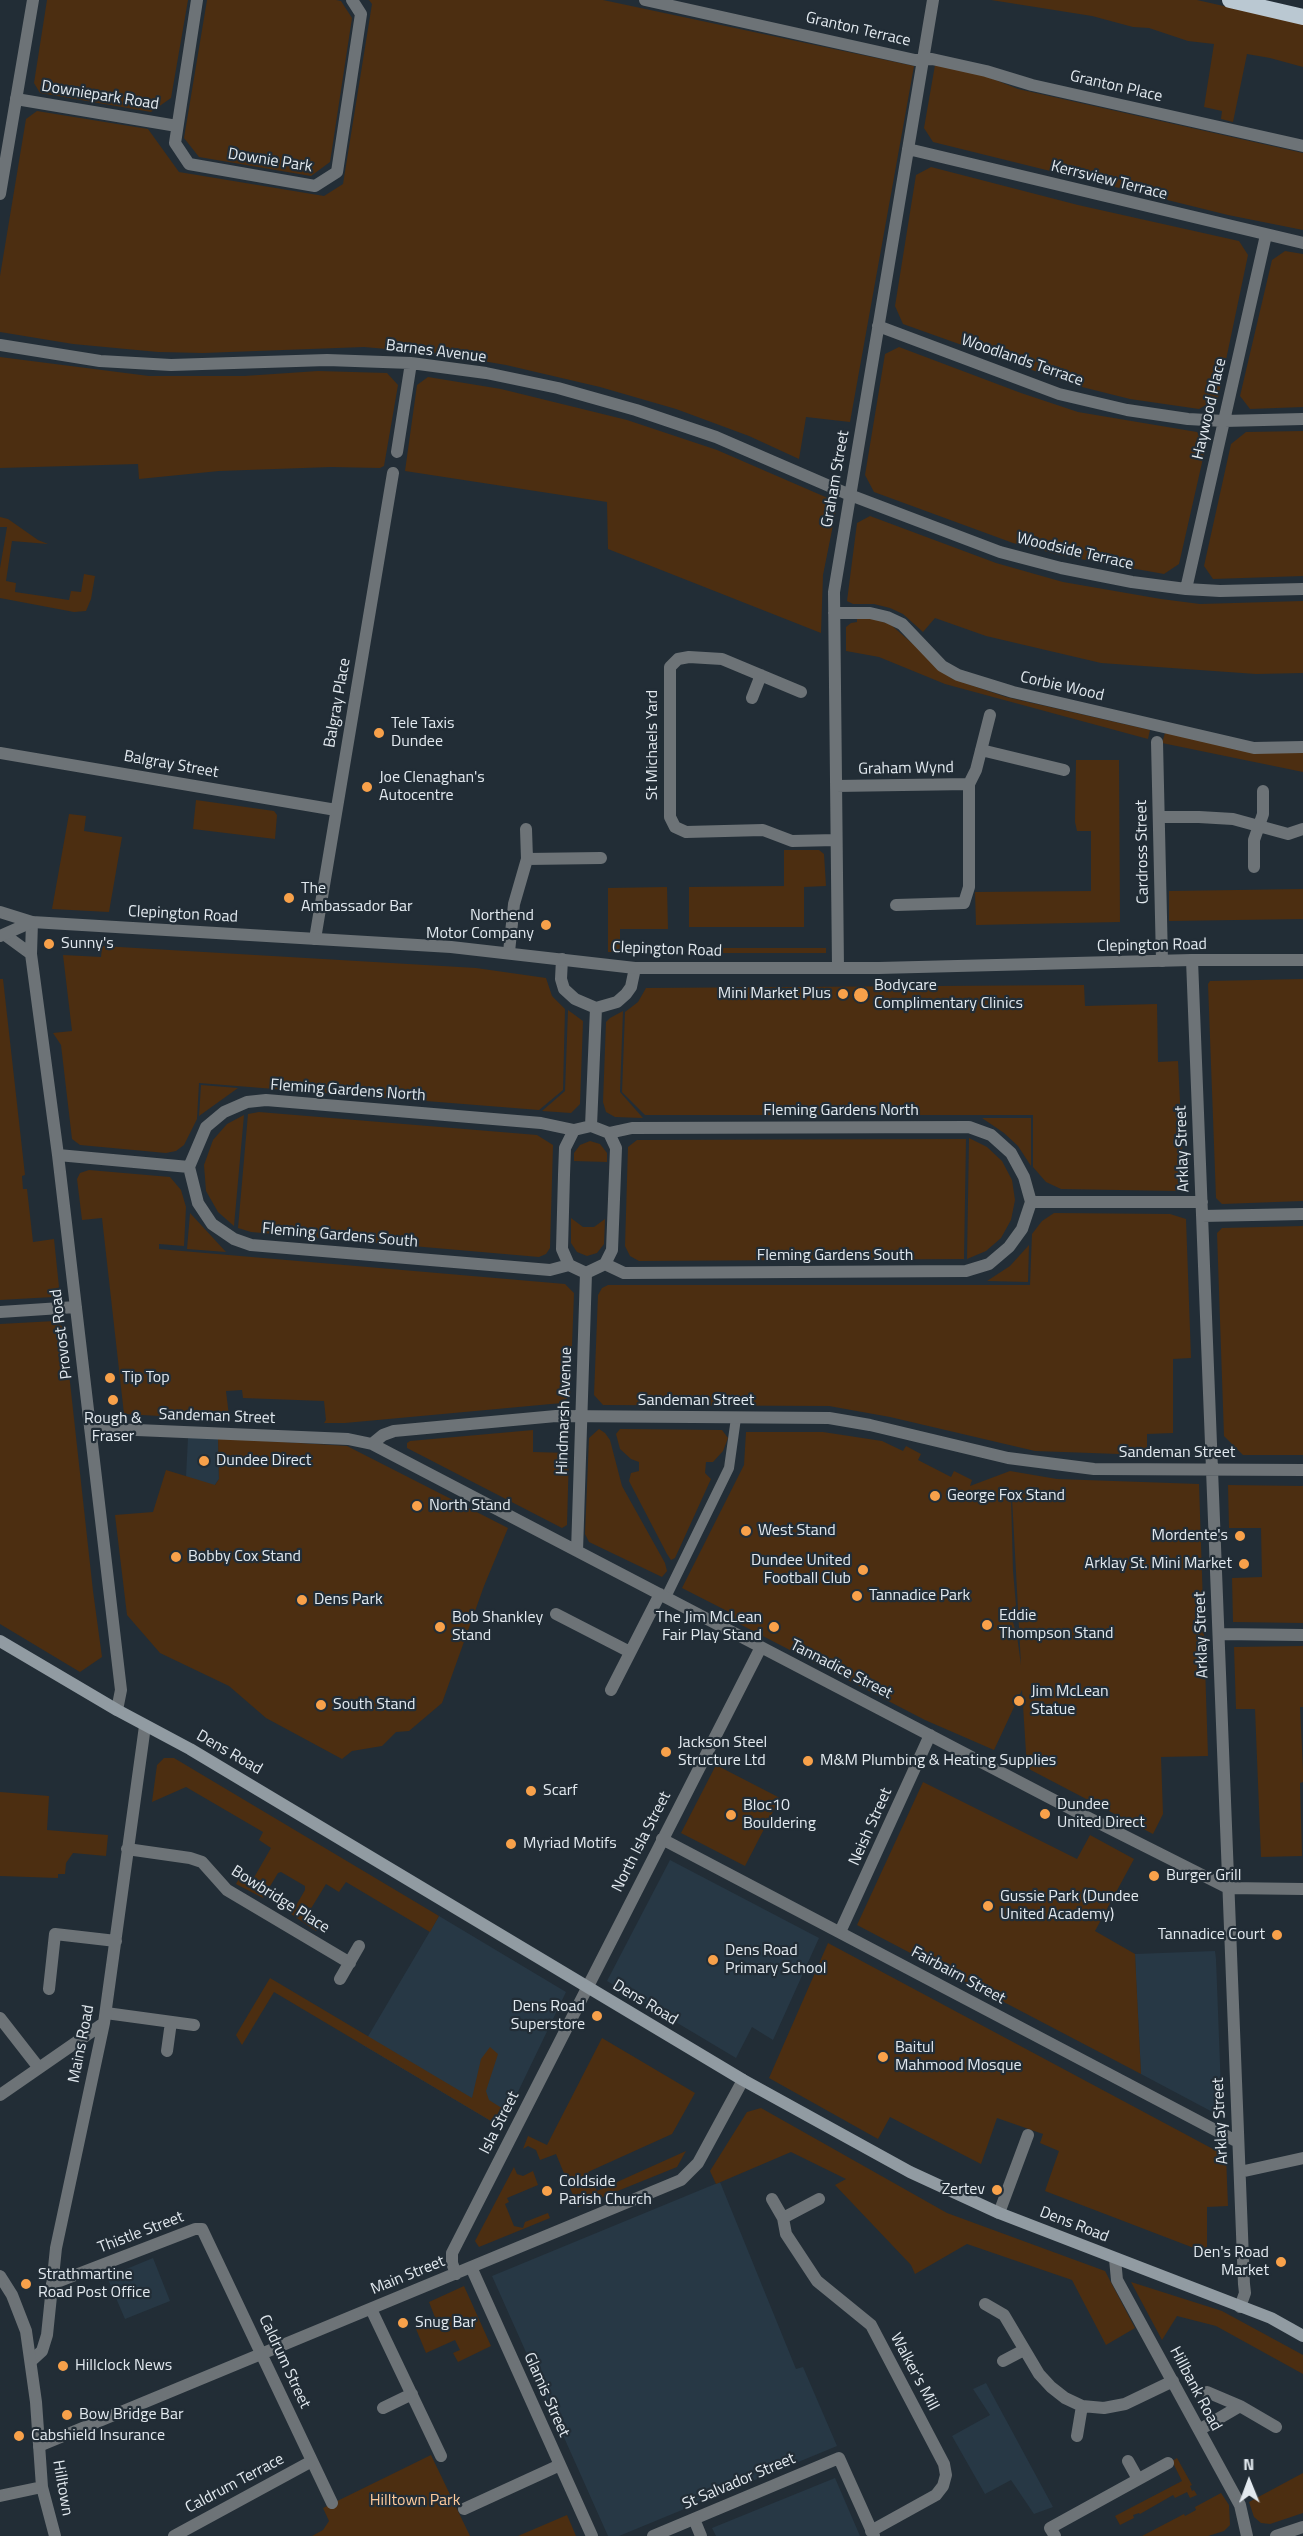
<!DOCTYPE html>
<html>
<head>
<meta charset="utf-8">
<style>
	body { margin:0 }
	#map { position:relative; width:1303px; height:2536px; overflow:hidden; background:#222d36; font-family:"Titillium Web",sans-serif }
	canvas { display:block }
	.north { position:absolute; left:1219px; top:2452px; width:60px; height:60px; -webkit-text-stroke:4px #222d36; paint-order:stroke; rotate:359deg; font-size:16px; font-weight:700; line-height:24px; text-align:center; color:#e2e9ef }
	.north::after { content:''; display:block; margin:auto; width:21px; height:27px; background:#e2e9ef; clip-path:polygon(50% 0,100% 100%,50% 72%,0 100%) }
</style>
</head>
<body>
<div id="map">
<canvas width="1303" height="2536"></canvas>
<div class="north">N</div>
</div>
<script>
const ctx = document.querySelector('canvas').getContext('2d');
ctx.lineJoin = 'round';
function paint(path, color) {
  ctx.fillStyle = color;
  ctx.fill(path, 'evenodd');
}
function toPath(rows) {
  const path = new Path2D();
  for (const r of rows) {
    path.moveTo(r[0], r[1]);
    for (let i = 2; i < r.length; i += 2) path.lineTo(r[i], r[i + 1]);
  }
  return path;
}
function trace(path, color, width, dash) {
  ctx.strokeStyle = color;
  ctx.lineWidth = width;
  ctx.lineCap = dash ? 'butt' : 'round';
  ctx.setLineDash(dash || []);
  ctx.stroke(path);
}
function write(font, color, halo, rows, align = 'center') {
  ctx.font = font + ' "Titillium Web",sans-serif';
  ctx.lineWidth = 4.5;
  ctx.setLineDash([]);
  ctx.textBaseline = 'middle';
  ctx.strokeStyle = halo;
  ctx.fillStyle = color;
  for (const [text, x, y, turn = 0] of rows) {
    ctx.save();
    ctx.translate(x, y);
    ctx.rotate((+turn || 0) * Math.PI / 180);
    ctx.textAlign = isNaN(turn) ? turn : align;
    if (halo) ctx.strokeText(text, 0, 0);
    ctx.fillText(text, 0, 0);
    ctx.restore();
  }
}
const built = toPath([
	[188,1438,218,1438,219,1479,214,1486,186,1477],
	[670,1860,819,1938,773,2040,752,2027,736,2058,607,1981],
	[439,1916,566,1992,501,2127,363,2045],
	[1215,1951,1216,1959,1222,2117,1141,2074,1136,1980,1135,1954],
	[720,2182,796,2369,803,2367,837,2446,619,2536,608,2536,492,2276],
	[153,2258,170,2301,125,2319,107,2277],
	[986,2383,1053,2507,1034,2514,1011,2480,985,2494,952,2436,990,2415,973,2389],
	[835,2478,860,2536,716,2536,712,2528]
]);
const green = toPath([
	[47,0,188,0,171,98,151,112,40,93,34,83],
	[207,0,336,0,341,1,352,18,330,162,311,176,199,157,184,138],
	[369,0,603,0,914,66,850,422,806,417,799,459,749,436,676,409,600,387,506,365,442,354,364,347,203,353,158,352,73,344,0,332,0,276,26,119,37,111,148,129,179,172,324,196,343,184,372,4],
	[991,0,1197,0,1303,24,1303,67,1270,58,1247,54,1233,122,1221,119,1222,111,1204,107,1214,44,1188,41,1149,28,1133,27,1092,16],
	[935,65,978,73,1018,89,1303,153,1303,230,1228,215,933,142,924,128],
	[931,167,1078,205,1239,241,1248,255,1218,398,1199,409,1130,399,1074,385,903,324,895,306,916,175],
	[1285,251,1303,254,1303,407,1250,409,1240,396,1272,260],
	[899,347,1021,393,1078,412,1197,432,1206,445,1179,564,1164,574,1064,556,1013,543,874,492,865,475,885,354],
	[0,357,149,376,244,376,318,371,387,373,398,385,384,466,380,468,331,467,219,471,139,479,138,464,0,468],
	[428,377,501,389,627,420,717,450,830,499,836,510,823,575,821,633,608,549,607,502,405,471,417,385],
	[1303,431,1303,576,1213,579,1204,566,1231,444,1246,432],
	[870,516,996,563,1063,582,1161,599,1200,604,1303,601,1303,673,1256,674,1101,663,986,636,935,618,923,632,903,614,890,608,874,604,853,604,847,601,857,523],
	[0,517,8,519,38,540,48,544,12,541,6,581,16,583,15,592,69,600,71,591,81,592,84,574,95,576,91,599,86,611,74,612,0,598,0,568,7,527,0,527],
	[857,619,873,619,890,624,953,679,1006,697,1150,730,1148,739,945,684,879,657,846,651,846,627,851,623,857,622],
	[1165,733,1303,752,1303,772,1162,743],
	[1076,760,1119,760,1120,922,976,925,975,892,1091,891,1091,831,1077,831,1075,822],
	[196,800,274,811,277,815,275,839,193,829],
	[69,814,86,816,84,831,122,837,109,912,52,909],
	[784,850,819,850,824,854,826,886,804,887,804,927,689,927,689,887,784,886],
	[667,887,668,929,620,929,620,952,608,952,608,888],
	[1303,889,1303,919,1169,921,1169,891],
	[102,946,476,968,546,978,552,996,565,1009,563,1090,539,1110,199,1083,197,1119,184,1145,176,1151,166,1153,80,1145,72,1139,61,1045,53,1033,72,1031,63,955,101,957],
	[689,948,826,948,826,953,689,953],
	[0,979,3,979,25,1175,22,1176,23,1189,27,1189,33,1242,54,1239,59,1287,53,1297,0,1300],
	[1303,979,1303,1201,1222,1204,1216,1198,1208,984,1210,981],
	[1084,985,1085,1006,1157,1004,1158,1062,1178,1061,1184,1184,1177,1191,1061,1189,1046,1182,1033,1167,1033,1115,645,1115,622,1092,625,1012,638,1002,646,988],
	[568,1010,583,1021,580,1104,571,1113,542,1111,565,1091],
	[623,1011,620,1092,643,1118,615,1117,606,1112,603,1102,606,1022,610,1018],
	[201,1085,238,1088,199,1116],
	[259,1112,537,1135,553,1145,550,1248,546,1254,539,1257,251,1232,238,1228,248,1114],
	[244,1115,234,1226,218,1212,206,1191,204,1165,213,1140,227,1124],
	[982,1118,1031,1118,1031,1166,1018,1146,1004,1133],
	[969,1138,987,1147,1002,1161,1012,1180,1015,1200,1011,1220,1001,1238,986,1251,967,1259],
	[966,1139,964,1259,639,1261,630,1256,625,1246,628,1147,637,1140],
	[590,1141,600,1144,607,1153,607,1162,574,1161,574,1153,580,1145],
	[89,1170,170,1177,181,1190,186,1207,184,1246,159,1244,159,1249,565,1284,574,1293,570,1396,562,1403,345,1423,324,1423,326,1420,324,1401,243,1398,242,1390,226,1391,229,1416,232,1420,124,1414,102,1218,82,1220,77,1179,80,1173],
	[190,1213,226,1252,187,1249],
	[1054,1213,1170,1214,1186,1219,1191,1358,1173,1359,1173,1433,1147,1434,1147,1455,1035,1451,890,1417,829,1406,603,1405,594,1395,598,1295,602,1288,608,1285,1030,1285,1032,1234,1042,1221],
	[571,1218,583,1227,594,1227,605,1219,604,1244,597,1253,587,1256,577,1252,571,1243],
	[1303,1226,1303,1455,1243,1455,1224,1436,1217,1233,1222,1228],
	[1029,1245,1028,1282,987,1281,1010,1266],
	[55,1321,64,1328,93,1591,102,1657,80,1672,0,1624,0,1324],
	[599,1429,605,1433,610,1440,622,1486,665,1563,667,1571,662,1577,589,1542,585,1534,589,1438],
	[620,1429,722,1430,728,1438,723,1451,713,1462,706,1462,705,1473,711,1479,675,1558,671,1560,667,1554,629,1481,631,1473,639,1471,639,1462,631,1459,620,1449,616,1434],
	[533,1430,533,1452,569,1453,567,1525,562,1528,407,1448,407,1443,410,1441],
	[746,1432,823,1432,882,1441,903,1451,906,1446,921,1454,918,1460,951,1477,954,1471,972,1480,970,1486,1010,1471,1057,1479,1199,1484,1208,1756,1161,1757,1163,1814,1153,1834,1027,1768,1022,1690,994,1750,925,1720,728,1618,731,1613,682,1588,744,1465],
	[1011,1497,1012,1498,1021,1665,1017,1636,1011,1615,1016,1605,1013,1571],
	[218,1438,347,1446,508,1528,484,1586,442,1703,409,1731,396,1732,382,1746,352,1751,342,1759,266,1718,229,1686,160,1653,127,1615,115,1515,153,1512,166,1470,215,1485,219,1479],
	[1228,1485,1303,1486,1303,1623,1233,1622,1232,1578,1262,1577,1261,1528,1229,1528],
	[1303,1646,1303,1707,1300,1707,1303,1771,1303,1782,1300,1783,1302,1856,1261,1857,1255,1709,1236,1709,1234,1647],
	[164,1758,174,1758,439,1916,430,1932,346,1882,339,1892,326,1884,307,1915,322,1922,316,1931,291,1914,305,1890,305,1886,281,1872,278,1873,263,1898,236,1884,242,1873,252,1881,271,1848,259,1840,263,1832,186,1787,152,1802,157,1765],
	[716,1765,780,1798,745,1866,681,1833],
	[923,1782,1077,1859,1090,1835,1134,1859,1095,1931,1135,1954,1141,2074,857,1925],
	[0,1792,49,1796,47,1830,108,1835,106,1856,73,1853,66,1863,65,1874,58,1874,58,1878,0,1876],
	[828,1943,1226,2156,1228,2206,1207,2207,1207,2253,1045,2191,1059,2151,1040,2143,1043,2134,997,2118,981,2164,890,2117,878,2139,769,2078],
	[270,1978,472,2098,481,2059,490,2047,498,2054,486,2091,489,2100,508,2112,501,2127,274,1992,242,2045,236,2035],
	[602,2038,695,2093,672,2134,588,2172,597,2191,686,2151,677,2167,578,2207,556,2154,540,2160,536,2150,528,2146,523,2149,528,2136,547,2145],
	[761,2108,947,2213,1105,2271,1135,2328,1106,2345,1072,2280,967,2244,915,2274,911,2265,835,2185,846,2179,791,2152,716,2184,710,2171,747,2112],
	[514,2167,517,2174,523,2176,533,2171,538,2185,507,2198,509,2202,505,2204,514,2226,523,2228,525,2222,548,2213,550,2218,479,2247,475,2241],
	[1131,2282,1222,2311,1303,2355,1303,2374,1216,2326,1177,2316,1162,2340],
	[464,2286,491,2346,458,2362,453,2353,460,2350,455,2340,426,2353,416,2329,436,2320,429,2302],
	[431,2455,470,2536,312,2536,323,2530,329,2521,323,2508],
	[1177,2458,1192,2485,1190,2486,1192,2491,1194,2490,1197,2495,1190,2498,1187,2492,1175,2498,1173,2495,1140,2514,1139,2513,1133,2515,1134,2518,1120,2525,1115,2516,1182,2481,1172,2461],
	[1303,2473,1303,2513,1270,2524,1261,2523,1254,2517,1249,2502],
	[1221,2493,1229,2505,1230,2525,1224,2531,1208,2536,1142,2536,1184,2514,1185,2516,1196,2510,1195,2507],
	[567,2515,576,2536,518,2536]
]);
const pedestrian = toPath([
	[666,1597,729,1468,736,1418]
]);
const minor = toPath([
	[197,0,175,143,189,164,315,186,337,172,361,14,352,0],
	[645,0,915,60,932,59,986,71,1032,85,1303,146],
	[16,99,177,126],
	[908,149,1303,243],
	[878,326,1059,394,1127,410,1188,419,1224,421,1303,419],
	[0,345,100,361,171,365,327,360,411,363,486,373,558,388,636,410,716,437,850,495,1000,552,1061,568,1132,582,1186,589,1220,591,1303,589],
	[397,452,411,363],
	[1186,589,1266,235],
	[834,613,870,613,887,617,902,624,942,666,958,675,1013,692,1254,748,1303,747],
	[801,692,722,659,689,657,678,659,670,667,670,817,675,827,686,832,763,830,792,841,836,840],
	[752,698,761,675],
	[1157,742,1162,961],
	[981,750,1064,770],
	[0,753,336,810],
	[836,786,969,784],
	[1159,817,1199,817,1233,819,1288,834,1303,829],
	[527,859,601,858],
	[1254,867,1254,840,1263,814,1263,791],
	[896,905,964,903,969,887,969,784,976,770,990,715],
	[32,922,31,954,58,1155,121,1690,117,1710],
	[5,935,31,954],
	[315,939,393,473],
	[509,952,514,904,527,859,526,829],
	[562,959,561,979,564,989,575,999,596,1008,617,1002,626,994,631,987,635,968],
	[1192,960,1244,2284,1245,2293,1240,2307],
	[838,968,834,592,933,0],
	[591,1126,609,1133,616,1148,612,1250,605,1264,586,1273,569,1265,562,1249,564,1175,565,1148,574,1130,591,1126],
	[591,1126,596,1008],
	[609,1133,632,1128,969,1127,991,1135,1011,1153,1024,1177,1031,1202],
	[58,1155,189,1167],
	[189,1167,198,1203,212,1224,234,1239,251,1245,550,1270,569,1265],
	[189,1167,206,1127,224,1112,247,1102,266,1100,541,1123,574,1130],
	[1031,1202,1202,1202],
	[1202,1216,1303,1214],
	[605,1264,624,1273,966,1271,989,1264,1009,1247,1022,1229,1031,1202],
	[0,1312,76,1307],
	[90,1428,348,1439,372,1444,383,1435,394,1431,556,1416,829,1418,870,1425,1008,1458,1094,1469,1303,1470],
	[372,1444,1075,1811,1228,1888,1303,1889],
	[577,1551,586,1273],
	[556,1614,630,1652],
	[1219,1634,1303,1635],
	[611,1690,660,1594],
	[662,1839,1238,2142],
	[127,1849,190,1858,202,1862,227,1890,350,1963],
	[840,1932,930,1735],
	[340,1979,359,1946],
	[49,1989,55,1934,116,1941],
	[106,2013,194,2025],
	[0,2018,39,2068],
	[167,2051,171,2022],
	[0,2095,104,2023],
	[1240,2172,1303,2158],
	[772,2199,783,2218,786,2234,817,2281,871,2325,944,2464,946,2475,943,2486,936,2495,871,2531],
	[999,2213,1028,2135],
	[783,2218,819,2199],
	[1115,2259,1117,2280,1240,2505,1247,2536],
	[471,2267,592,2536],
	[456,2274,452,2263,452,2253,761,1647],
	[52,2284,195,2229,202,2229,332,2503],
	[985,2304,1004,2315,1039,2374,1051,2387,1065,2398,1082,2406,1104,2408,1125,2404,1173,2381],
	[371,2309,441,2456],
	[31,2361,42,2351,47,2335,56,2248,104,2023,145,1726],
	[1003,2361,1024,2350],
	[1207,2392,1240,2406],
	[383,2408,412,2394],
	[1199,2430,1240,2406,1276,2427],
	[1077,2436,1082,2406],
	[39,2446,681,2180,698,2163,743,2080],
	[1128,2461,1138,2479],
	[464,2509,560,2465],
	[694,2519,701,2536],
	[174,2536,312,2461],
	[653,2536,839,2458,874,2536],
	[1055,2536,1050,2528,1168,2463]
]);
const tertiary = toPath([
	[0,194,33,0],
	[0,912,32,922,451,947,635,968,879,968,1192,960,1303,960],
	[0,936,32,922],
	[0,2276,12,2295,26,2331,36,2402,42,2487,55,2536],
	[0,2496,42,2487],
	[1276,2536,1303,2527]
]);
const secondary = toPath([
	[0,1641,117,1710,190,1749,743,2080,910,2172,999,2213,1271,2318,1303,2336]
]);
const trunk = toPath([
	[1230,0,1303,17]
]);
const markers = [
	[379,733,6,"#f8a14a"],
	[367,787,6,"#f8a14a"],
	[289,898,6,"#f8a14a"],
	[546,925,6,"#f8a14a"],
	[49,944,6,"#f8a14a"],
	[843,994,6,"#f8a14a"],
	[861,995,8,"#f8a14a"],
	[110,1378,6,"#f8a14a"],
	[113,1400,6,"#f8a14a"],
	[204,1461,6,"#f8a14a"],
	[935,1496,6,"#f8a14a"],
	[417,1506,6,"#f8a14a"],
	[746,1531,6,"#f8a14a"],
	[1240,1536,6,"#f8a14a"],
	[176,1557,6,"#f8a14a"],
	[1244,1564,6,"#f8a14a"],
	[863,1570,6,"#f8a14a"],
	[857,1596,6,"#f8a14a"],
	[302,1600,6,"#f8a14a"],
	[987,1625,6,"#f8a14a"],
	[440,1627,6,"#f8a14a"],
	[774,1627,6,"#f8a14a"],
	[1019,1701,6,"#f8a14a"],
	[321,1705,6,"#f8a14a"],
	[666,1752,6,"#f8a14a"],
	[808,1761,6,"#f8a14a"],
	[531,1791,6,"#f8a14a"],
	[1045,1814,6,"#f8a14a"],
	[731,1815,6,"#f8a14a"],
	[511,1844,6,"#f8a14a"],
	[1154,1876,6,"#f8a14a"],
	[988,1906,6,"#f8a14a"],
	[1277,1935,6,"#f8a14a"],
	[713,1960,6,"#f8a14a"],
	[597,2016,6,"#f8a14a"],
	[883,2057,6,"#f8a14a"],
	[997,2190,6,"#f8a14a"],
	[547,2191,6,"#f8a14a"],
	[1281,2262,6,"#f8a14a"],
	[26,2284,6,"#f8a14a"],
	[403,2323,6,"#f8a14a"],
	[63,2366,6,"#f8a14a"],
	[67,2415,6,"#f8a14a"],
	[19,2436,6,"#f8a14a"]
];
const streetNames = [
	["Granton Terrace",858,30,13],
	["Granton Place",1116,87,13],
	["Downiepark Road",100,96,9],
	["Downie Park",270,161,9],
	["Kerrsview Terrace",1109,181,14],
	["Barnes Avenue",436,352,7],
	["Woodlands Terrace",1022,361,19],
	["Haywood Place",1210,409,-77],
	["Graham Street",836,479,-80],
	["Woodside Terrace",1075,552,13],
	["Corbie Wood",1062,687,13],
	["Balgray Place",338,703,-80],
	["St Michaels Yard",653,745,-90],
	["Balgray Street",171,765,10],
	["Graham Wynd",906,769,-1],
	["Cardross Street",1143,852,-91],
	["Clepington Road",183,915,3],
	["Clepington Road",1152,946,-1],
	["Clepington Road",667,950,2],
	["Fleming Gardens North",348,1091,4],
	["Fleming Gardens North",841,1111],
	["Arklay Street",1183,1149,-92],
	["Fleming Gardens South",340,1236,5],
	["Fleming Gardens South",835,1256],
	["Provost Road",62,1334,-97],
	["Sandeman Street",696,1401],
	["Hindmarsh Avenue",565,1411,-88],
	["Sandeman Street",217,1417,2],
	["Sandeman Street",1177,1453],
	["Arklay Street",1202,1635,-92],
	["Tannadice Street",841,1670,27],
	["Dens Road",229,1753,30],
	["Neish Street",871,1827,-66],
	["North Isla Street",642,1842,-63],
	["Bowbridge Place",280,1900,32],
	["Fairbairn Street",958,1976,28],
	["Dens Road",645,2003,31],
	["Mains Road",82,2044,-79],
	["Arklay Street",1221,2121,-93],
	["Isla Street",500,2123,-63],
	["Dens Road",1074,2225,21],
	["Thistle Street",141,2233,-21],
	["Main Street",408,2276,-22],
	["Caldrum Street",284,2362,65],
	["Walker's Mill",914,2372,62],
	["Hillbank Road",1195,2389,62],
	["Glamis Street",546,2395,66],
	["St Salvador Street",739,2482,-23],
	["Caldrum Terrace",235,2484,-28],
	["Hilltown",62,2488,80]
];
const poiNames = [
	["Tele Taxis",391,724],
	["Dundee",391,742],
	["Joe Clenaghan's",379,778],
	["Autocentre",379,796],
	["The",301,889],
	["Ambassador Bar",301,907],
	["Northend",534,916,"right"],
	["Motor Company",534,934,"right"],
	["Sunny's",61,944],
	["Bodycare",874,986],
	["Complimentary Clinics",874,1004],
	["Mini Market Plus",831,994,"right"],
	["Tip Top",122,1378],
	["Rough &",113,1419,"center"],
	["Fraser",113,1437,"center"],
	["Dundee Direct",216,1461],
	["George Fox Stand",947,1496],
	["North Stand",429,1506],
	["West Stand",758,1531],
	["Mordente's",1228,1536,"right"],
	["Bobby Cox Stand",188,1557],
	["Dundee United",851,1561,"right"],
	["Football Club",851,1579,"right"],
	["Arklay St. Mini Market",1232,1564,"right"],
	["Tannadice Park",869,1596],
	["Dens Park",314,1600],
	["Eddie",999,1616],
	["Thompson Stand",999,1634],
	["Bob Shankley",452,1618],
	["Stand",452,1636],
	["The Jim McLean",762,1618,"right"],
	["Fair Play Stand",762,1636,"right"],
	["Jim McLean",1031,1692],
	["Statue",1031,1710],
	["South Stand",333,1705],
	["Jackson Steel",678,1743],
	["Structure Ltd",678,1761],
	["M&M Plumbing & Heating Supplies",820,1761],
	["Scarf",543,1791],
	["Dundee",1057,1805],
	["United Direct",1057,1823],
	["Bloc10",743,1806],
	["Bouldering",743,1824],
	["Myriad Motifs",523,1844],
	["Burger Grill",1166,1876],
	["Gussie Park (Dundee",1000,1897],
	["United Academy)",1000,1915],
	["Tannadice Court",1265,1935,"right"],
	["Dens Road",725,1951],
	["Primary School",725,1969],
	["Dens Road",585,2007,"right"],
	["Superstore",585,2025,"right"],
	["Baitul",895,2048],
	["Mahmood Mosque",895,2066],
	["Coldside",559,2182],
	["Parish Church",559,2200],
	["Zertev",985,2190,"right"],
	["Den's Road",1269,2253,"right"],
	["Market",1269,2271,"right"],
	["Strathmartine",38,2275],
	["Road Post Office",38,2293],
	["Snug Bar",415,2323],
	["Hillclock News",75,2366],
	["Bow Bridge Bar",79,2415],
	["Cabshield Insurance",31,2436]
];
const parkNames = [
	["Hilltown Park",415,2501]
];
paint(built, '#273845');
paint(green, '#4c2e11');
trace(pedestrian, '#6d7377', 10);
trace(minor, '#6d7377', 12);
trace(tertiary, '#6d7377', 12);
trace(secondary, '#919ba2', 12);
trace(trunk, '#bac8d2', 16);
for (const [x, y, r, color] of markers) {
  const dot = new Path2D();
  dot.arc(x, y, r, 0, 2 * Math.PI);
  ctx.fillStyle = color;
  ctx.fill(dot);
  trace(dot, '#222d36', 2);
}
write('16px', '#e2e9ef', '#222d36', streetNames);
write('16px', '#e2e9ef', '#222d36', poiNames, 'left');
write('16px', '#fdc99b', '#222d36', parkNames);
</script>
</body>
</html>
